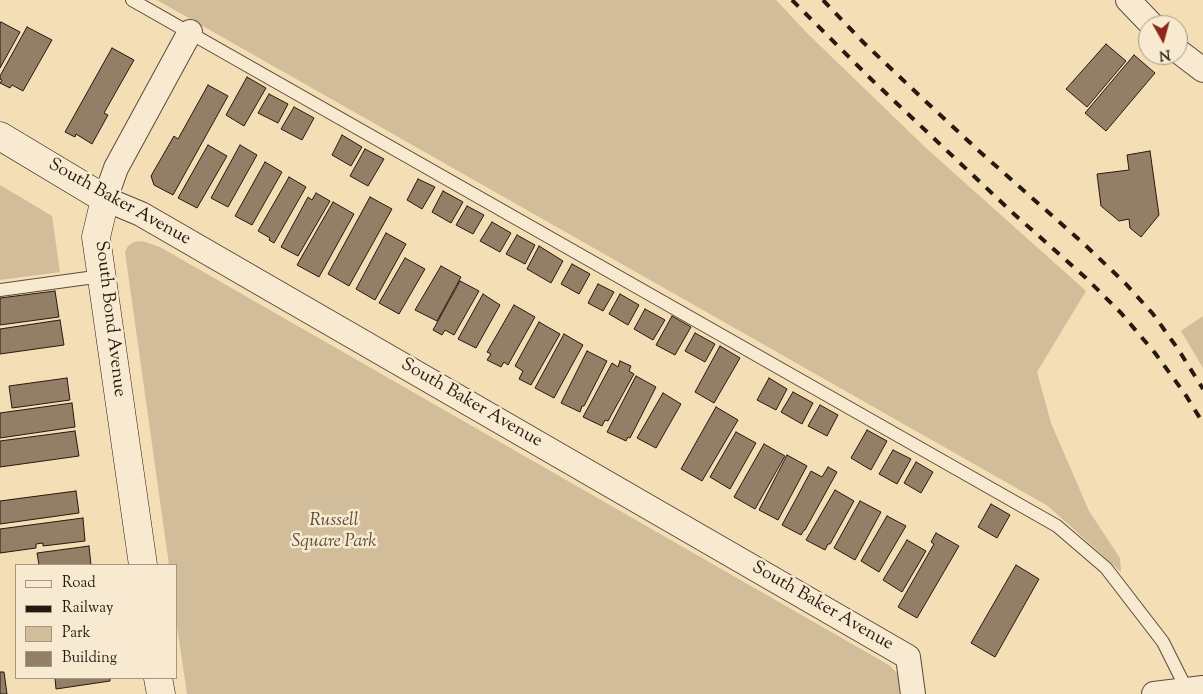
<!DOCTYPE html>
<html>
<head>
<meta charset="utf-8">
<style>
	body { margin:0 }
	#map { position:relative; width:1203px; height:694px; overflow:hidden; background:#f4deb6; font-family:"Sorts Mill Goudy",serif }
	canvas { display:block }
	.legend { position:absolute; left:15px; top:564px; width:162px; height:115px; box-sizing:border-box; background:#f8ead0; border:1px solid #a49683; margin:0; padding:6px 9px; list-style:none; font-size:15px; color:#271910 }
	.legend li { display:flex; align-items:center; gap:10px; height:25px }
	.legend b { width:25px; border:1px solid #a49683 }
	.north { position:absolute; left:1138px; top:15px; width:50px; height:50px; box-sizing:border-box; background:#f8ead0; border:1px solid #a49683; border-radius:50%; rotate:173deg; font-size:14px; font-weight:700; line-height:20px; text-align:center; color:#271910 }
	.north::after { content:''; display:block; margin:auto; width:18px; height:22px; background:#8f2418; clip-path:polygon(50% 0,100% 100%,50% 72%,0 100%) }
</style>
</head>
<body>
<div id="map">
<canvas width="1203" height="694"></canvas>
<ul class="legend">
<li><b style="height:6px;background:#f8ead0"></b>Road</li>
<li><b style="height:6px;background:#271910"></b>Railway</li>
<li><b style="height:14px;background:#d1bd9a"></b>Park</li>
<li><b style="height:14px;background:#927f66"></b>Building</li>
</ul>
<div class="north">N</div>
</div>
<script>
const ctx = document.querySelector('canvas').getContext('2d');
ctx.lineJoin = 'round';
function paint(path, color) {
  ctx.fillStyle = color;
  ctx.fill(path, 'evenodd');
}
function toPath(rows) {
  const path = new Path2D();
  for (const r of rows) {
    path.moveTo(r[0], r[1]);
    for (let i = 2; i < r.length; i += 2) path.lineTo(r[i], r[i + 1]);
  }
  return path;
}
function trace(path, color, width, dash) {
  ctx.strokeStyle = color;
  ctx.lineWidth = width;
  ctx.lineCap = dash ? 'butt' : 'round';
  ctx.setLineDash(dash || []);
  ctx.stroke(path);
}
function write(font, color, halo, rows, align = 'center') {
  ctx.font = font + ' "Sorts Mill Goudy",serif';
  ctx.lineWidth = 5;
  ctx.setLineDash([]);
  ctx.textBaseline = 'middle';
  ctx.strokeStyle = halo;
  ctx.fillStyle = color;
  for (const [text, x, y, turn = 0] of rows) {
    ctx.save();
    ctx.translate(x, y);
    ctx.rotate((+turn || 0) * Math.PI / 180);
    ctx.textAlign = isNaN(turn) ? turn : align;
    if (halo) ctx.strokeText(text, 0, 0);
    ctx.fillText(text, 0, 0);
    ctx.restore();
  }
}
const green = toPath([
	[157,0,776,0,809,35,926,148,1086,291,1037,372,1051,423,1089,511,1120,558,1121,572,1048,506],
	[0,185,52,216,60,272,0,280],
	[142,241,160,247,880,660,890,666,897,673,900,683,902,694,187,694,176,620,176,565,169,565,125,252,128,246,134,242],
	[1203,316,1203,368,1181,331]
]);
const building = toPath([
	[1,22,20,32,0,68,0,23,1,22],
	[27,27,52,40,23,91,12,85,10,88,0,83,2,80,0,79,0,76,27,27],
	[1106,44,1126,61,1087,107,1066,89,1106,44],
	[112,48,134,60,104,113,108,115,92,144,76,134,75,137,65,132,112,48],
	[1134,55,1155,73,1106,131,1085,113,1134,55],
	[247,77,266,88,244,126,226,115,247,77],
	[208,85,228,96,173,195,154,185,151,176,174,136,178,139,208,85],
	[269,94,288,104,278,123,258,113,269,94],
	[294,107,314,118,302,140,281,129,294,107],
	[342,135,362,147,351,166,332,155,342,135],
	[208,145,227,156,197,208,178,198,208,145],
	[240,145,257,155,228,207,211,198,240,145],
	[365,149,384,159,368,186,350,176,365,149],
	[1150,151,1159,215,1141,237,1130,228,1129,219,1119,221,1101,206,1097,174,1129,170,1127,155,1150,151],
	[265,162,282,172,252,225,235,216,265,162],
	[289,177,306,187,274,243,269,240,270,238,258,231,289,177],
	[418,179,435,187,422,209,407,200,418,179],
	[443,191,463,202,451,223,432,212,443,191],
	[316,193,330,201,298,256,281,247,308,197,312,200,316,193],
	[370,197,392,209,349,286,328,274,370,197],
	[333,202,354,214,319,277,297,265,333,202],
	[467,206,484,215,473,234,456,225,467,206],
	[492,222,511,233,500,252,480,241,492,222],
	[386,233,406,244,375,300,356,289,386,233],
	[517,235,535,245,525,264,506,254,517,235],
	[539,246,563,261,551,283,527,269,539,246],
	[405,258,425,269,399,314,379,303,405,258],
	[572,264,590,274,579,294,561,284,572,264],
	[441,266,461,277,437,321,415,310,441,266],
	[460,281,479,291,454,335,445,330,442,335,433,330,460,281],
	[598,284,614,292,603,311,588,303,598,284],
	[55,291,59,317,0,325,0,298,55,291],
	[483,294,500,305,476,348,458,339,483,294],
	[620,294,639,305,628,325,609,314,620,294],
	[514,305,535,317,508,365,504,362,501,367,487,360,491,354,487,352,514,305],
	[645,309,665,320,653,340,634,329,645,309],
	[672,316,691,327,675,355,656,345,672,316],
	[60,320,64,345,0,354,0,329,60,320],
	[539,322,560,334,531,385,519,379,523,371,515,366,539,322],
	[695,333,715,344,705,362,685,351,695,333],
	[564,334,583,345,554,398,535,388,564,334],
	[720,346,740,358,714,403,695,392,720,346],
	[587,351,607,361,584,406,582,406,580,412,561,403,587,351],
	[620,361,631,366,629,371,634,374,608,421,605,420,602,426,583,417,612,363,618,367,620,361],
	[636,376,656,387,630,438,628,437,626,441,607,432,636,376],
	[67,378,70,400,12,408,9,386,67,378],
	[769,378,787,389,776,410,757,400,769,378],
	[793,392,813,403,802,424,781,412,793,392],
	[663,393,681,404,656,448,637,438,663,393],
	[72,403,75,427,0,438,0,413,72,403],
	[820,405,838,415,827,436,808,426,820,405],
	[716,407,738,420,702,481,681,469,716,407],
	[867,430,887,441,871,470,851,458,867,430],
	[75,431,79,456,0,467,0,441,75,431],
	[736,432,756,443,730,489,710,477,736,432],
	[764,444,785,456,755,509,734,497,764,444],
	[893,450,911,459,897,484,879,474,893,450],
	[787,455,807,466,778,520,759,510,787,455],
	[916,462,933,472,921,493,904,483,916,462],
	[828,467,837,472,805,530,804,530,801,535,782,525,811,471,822,477,828,467],
	[835,490,854,501,830,544,828,544,825,550,806,540,835,490],
	[76,491,79,513,0,524,0,501,76,491],
	[860,501,881,512,855,560,834,548,860,501],
	[991,504,1010,515,997,538,978,527,991,504],
	[887,516,906,526,879,572,861,561,887,516],
	[83,518,85,541,43,546,43,543,36,544,36,548,0,553,0,529,83,518],
	[936,533,959,546,917,618,898,607,934,544,931,542,936,533],
	[907,540,926,551,902,592,883,580,907,540],
	[89,546,91,565,39,565,37,553,89,546],
	[1016,565,1039,579,995,657,971,643,1016,565],
	[0,672,4,672,7,694,0,694,0,672],
	[55,678,110,678,110,681,56,689,55,678]
]);
const lane = toPath([
	[132,0,1057,526,1106,568,1163,642,1187,690],
	[0,290,102,276]
]);
const street = toPath([
	[1128,0,1152,25],
	[190,32,116,168,105,199,141,214,908,657,913,694],
	[1178,51,1203,70],
	[1154,694,1203,688]
]);
const secondary = toPath([
	[0,136,105,199,96,237,143,565],
	[158,678,161,694]
]);
const rail = toPath([
	[792,0,872,80,1014,214,1086,278,1121,313,1155,353,1185,394,1203,423],
	[823,0,864,43,922,98,979,151,1083,243,1125,283,1153,314,1178,349,1203,389]
]);
const streetNames = [
	["South Baker Avenue",119,203,29],
	["South Bond Avenue",109,319,83],
	["South Baker Avenue",471,404,30],
	["South Baker Avenue",822,607,30]
];
const parkNames = [
	["Russell",334,522],
	["Square Park",334,543]
];
paint(green, '#d1bd9a');
paint(building, '#927f66');
trace(building, '#271910', 1);
trace(lane, '#5a4a3a', 14);
trace(street, '#5a4a3a', 26);
trace(secondary, '#271910', 29);
trace(lane, '#f8ead0', 12);
trace(street, '#f8ead0', 24);
trace(secondary, '#f8ead0', 28);
trace(rail, '#271910', 4, [9, 9]);
write('18px', '#271910', '#f8ead0', streetNames);
write('italic 18px', '#5a4a39', '#f8ead0', parkNames);
</script>
</body>
</html>
